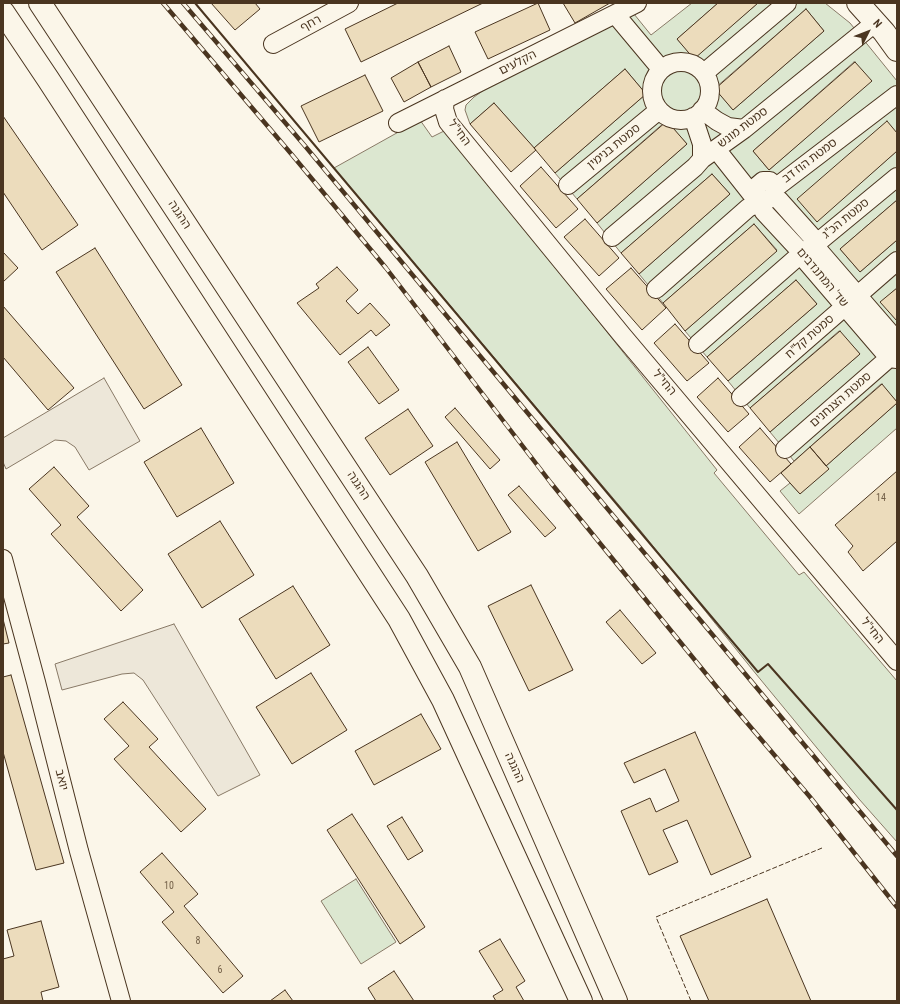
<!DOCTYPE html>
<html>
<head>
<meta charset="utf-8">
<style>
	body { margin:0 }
	#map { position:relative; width:900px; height:1004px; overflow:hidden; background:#fbf6e9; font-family:"Roboto Condensed",sans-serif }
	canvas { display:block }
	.frame { position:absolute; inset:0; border:4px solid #4a3520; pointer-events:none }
	.north { position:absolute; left:848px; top:12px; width:40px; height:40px; -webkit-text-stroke:3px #fbf6e9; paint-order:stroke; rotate:48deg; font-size:11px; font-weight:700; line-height:16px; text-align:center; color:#4a3520 }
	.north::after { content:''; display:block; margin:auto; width:14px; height:18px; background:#4a3520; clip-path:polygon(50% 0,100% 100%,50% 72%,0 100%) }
</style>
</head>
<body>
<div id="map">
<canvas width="900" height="1004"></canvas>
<div class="frame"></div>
<div class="north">N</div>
</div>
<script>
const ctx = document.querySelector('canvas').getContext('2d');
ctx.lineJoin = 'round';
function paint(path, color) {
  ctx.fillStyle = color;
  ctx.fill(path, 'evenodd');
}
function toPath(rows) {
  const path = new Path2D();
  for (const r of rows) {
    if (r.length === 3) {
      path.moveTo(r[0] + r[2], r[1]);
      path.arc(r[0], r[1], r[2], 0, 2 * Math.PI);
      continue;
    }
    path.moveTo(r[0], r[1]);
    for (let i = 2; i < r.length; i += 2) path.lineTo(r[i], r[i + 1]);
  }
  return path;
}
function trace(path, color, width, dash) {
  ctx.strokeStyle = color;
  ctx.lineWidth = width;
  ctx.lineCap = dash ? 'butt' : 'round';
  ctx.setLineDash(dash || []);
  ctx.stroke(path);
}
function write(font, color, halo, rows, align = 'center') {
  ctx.font = font + ' "Roboto Condensed","Noto Sans Hebrew",sans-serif';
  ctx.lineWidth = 3;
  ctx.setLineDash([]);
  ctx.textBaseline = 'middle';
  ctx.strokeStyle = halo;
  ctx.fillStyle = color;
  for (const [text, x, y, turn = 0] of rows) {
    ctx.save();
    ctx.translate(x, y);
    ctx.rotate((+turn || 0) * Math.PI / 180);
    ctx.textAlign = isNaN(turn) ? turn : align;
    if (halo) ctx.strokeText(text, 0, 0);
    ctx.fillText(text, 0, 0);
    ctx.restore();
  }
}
const green = toPath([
	[692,3,718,3,677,39,694,58,758,3,825,3,850,23,897,81,897,133,817,221,897,151,897,200,840,249,860,272,897,240,897,288,881,302,897,321,897,402,881,384,794,461,770,432,860,354,839,331,750,408,728,381,817,304,796,280,707,357,685,331,777,250,754,224,663,303,639,274,730,194,712,174,621,253,597,223,687,144,666,121,577,199,555,173,646,94,625,69,534,148,494,103,470,124,465,110,466,105,474,97,498,80,634,14,651,35,692,3],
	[806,9,824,31,733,110,715,88,806,9],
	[854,62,871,81,769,170,753,151,854,62],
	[420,120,432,137,446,130,717,470,714,473,799,575,804,572,897,681,897,842,859,799,756,674,640,530,334,168,420,120],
	[897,403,897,428,799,514,780,491,790,483,800,494,826,466,897,403],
	[356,879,396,942,361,964,321,901,356,879]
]);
const parking = toPath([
	[104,378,140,441,89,470,75,447,66,441,55,440,6,469,3,462,3,438,104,378],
	[174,624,260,775,218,796,143,680,134,673,122,674,62,690,55,664,174,624]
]);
const building = toPath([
	[211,3,255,3,260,9,235,30,211,3],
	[398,3,483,3,361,62,345,29,398,3],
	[538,3,550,30,488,59,475,32,538,3],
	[563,3,610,3,575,23,563,3],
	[718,3,758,3,694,59,677,39,718,3],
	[806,9,824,31,733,110,715,89,806,9],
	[449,46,461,72,431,87,418,62,449,46],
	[418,62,431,87,404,102,391,78,418,62],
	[855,62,872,81,769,170,753,151,855,62],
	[625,69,646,94,555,173,534,148,625,69],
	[365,75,383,111,319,142,301,106,365,75],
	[494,103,536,150,511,172,470,124,494,103],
	[3,116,78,225,42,250,3,192,3,116],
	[667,121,687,144,597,223,577,199,667,121],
	[887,121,897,133,897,151,817,222,797,199,887,121],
	[541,167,578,209,556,228,520,186,541,167],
	[712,174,730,194,639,274,621,253,712,174],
	[897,200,897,240,860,272,840,249,897,200],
	[585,219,619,258,599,276,564,237,585,219],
	[754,224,777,251,685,331,663,303,754,224],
	[95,248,182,385,144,409,56,272,95,248],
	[3,252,18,268,3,282,3,252],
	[337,267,358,290,346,301,358,314,370,303,390,325,376,336,371,330,340,355,297,303,319,288,316,284,337,267],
	[631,268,666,308,642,330,606,289,631,268],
	[796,280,817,304,728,381,707,357,796,280],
	[897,288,897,321,880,302,897,288],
	[3,306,74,388,48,410,3,357,3,306],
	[675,324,709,363,687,381,654,343,675,324],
	[840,331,860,354,770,432,750,408,840,331],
	[368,347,399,390,379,404,348,362,368,347],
	[718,378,749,414,728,432,697,397,718,378],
	[882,384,897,402,897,403,826,466,810,447,882,384],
	[455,408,500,460,490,469,445,417,455,408],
	[408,409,433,446,390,475,365,438,408,409],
	[201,428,234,483,177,517,144,462,201,428],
	[760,428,791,464,770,482,739,447,760,428],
	[457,442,511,532,478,551,425,462,457,442],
	[810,447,829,469,800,494,781,473,810,447],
	[54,467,89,506,77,517,143,590,121,611,51,534,61,525,29,489,54,467],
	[897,471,897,541,863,571,848,552,853,546,835,525,897,471],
	[519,486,556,528,545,537,508,495,519,486],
	[220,521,254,575,202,608,168,554,220,521],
	[531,585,573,670,529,691,488,606,531,585],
	[293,586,330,645,276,679,239,619,293,586],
	[620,610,656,653,642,664,606,622,620,610],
	[3,619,9,643,3,644,3,619],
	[311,673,347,730,292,764,256,707,311,673],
	[11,675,64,863,36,870,3,752,3,677,11,675],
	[123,702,158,739,149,747,206,809,181,832,114,759,129,746,104,719,123,702],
	[421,714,441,749,374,785,355,751,421,714],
	[695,732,751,857,711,875,687,820,663,830,678,862,649,875,621,811,650,798,656,812,679,801,665,769,634,783,624,763,695,732],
	[352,814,425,927,400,944,327,830,352,814],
	[402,817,423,851,408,860,387,826,402,817],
	[162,853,198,894,184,906,243,976,223,993,162,922,174,912,140,872,162,853],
	[767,899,811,1001,709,1001,680,936,767,899],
	[41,921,59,987,41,992,43,1001,3,1001,3,959,14,956,7,930,41,921],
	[500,939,525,981,516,987,524,1001,496,1001,493,996,503,990,479,951,500,939],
	[394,971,414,1001,376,1001,368,988,394,971],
	[285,990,293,1001,270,1001,285,990]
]);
const street = toPath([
	[615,14,661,69],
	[273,44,349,3],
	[681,91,29],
	[704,73,787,3],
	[445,99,444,109,448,122,622,335,897,661],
	[702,110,717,121,728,127,744,129],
	[693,117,702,144,702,159],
	[398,123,637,3],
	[716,149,761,206,764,212,802,253,805,260,889,358,897,359],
	[568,185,659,110],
	[750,192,763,181,770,181,776,187],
	[773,197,779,200,813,238,813,244,897,341],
	[612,237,695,167,702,159,744,129,876,22],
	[656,289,748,208,756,204,761,206,767,200,773,197,776,187,779,185,897,95],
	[698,344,802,253,806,252,813,244,817,243,897,177],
	[741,397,897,261],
	[785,449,897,351],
	[3,559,36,682,79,851,121,1001]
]);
const secondary = toPath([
	[858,3,884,32,897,50]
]);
const highway = toPath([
	[40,3,417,576,470,667,616,1001],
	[3,12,48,79,399,619,443,700,581,1001]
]);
const rail = toPath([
	[163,3,293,156,386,268,551,483,720,691,810,797,897,907],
	[183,3,305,146,897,856]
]);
const fence = toPath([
	[691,1001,656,917,822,848]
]);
const wall = toPath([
	[195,3,758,672,768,664,897,810]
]);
const numberNames = [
	["14",881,498],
	["10",169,886],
	["8",198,941],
	["6",220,970]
];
const streetNames = [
	["רחף",311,24,-29],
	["הקלעים",518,63,-27],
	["סמטת מונש",743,128,-37],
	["החי\"ל",459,133,53],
	["סמטת בנימין",614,147,-39],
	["סמטת הוז דב",810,161,-37],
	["ההגנה",179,215,57],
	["סמטת הכ\"ג",846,219,-39],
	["שד' המתנדבים",822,278,50],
	["סמטת קל\"ח",810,337,-41],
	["החי\"ל",664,383,50],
	["סמטת הצנחנים",841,400,-41],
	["ההגנה",358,486,57],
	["החי\"ל",872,631,51],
	["ההגנה",514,768,66],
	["יואב",61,780,76]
];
paint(green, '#dce7d0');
trace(green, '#887966', 1);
paint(parking, '#ede7d9');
trace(parking, '#887966', 1);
paint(building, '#ecdcbc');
trace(building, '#4a3520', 1);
trace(street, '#4a3520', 20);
trace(secondary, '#4a3520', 24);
trace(highway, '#4a3520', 24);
trace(street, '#fbf6e9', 18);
trace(secondary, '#fbf6e9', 22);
trace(highway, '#fbf6e9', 22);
trace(rail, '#4a3520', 4.5);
trace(rail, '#fbf6e9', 3, [9]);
trace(fence, '#4a3520', 1, [5, 2]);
trace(wall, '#4a3520', 2);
write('10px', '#725f47', null, numberNames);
write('12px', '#4a3520', '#fbf6e9', streetNames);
</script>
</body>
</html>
